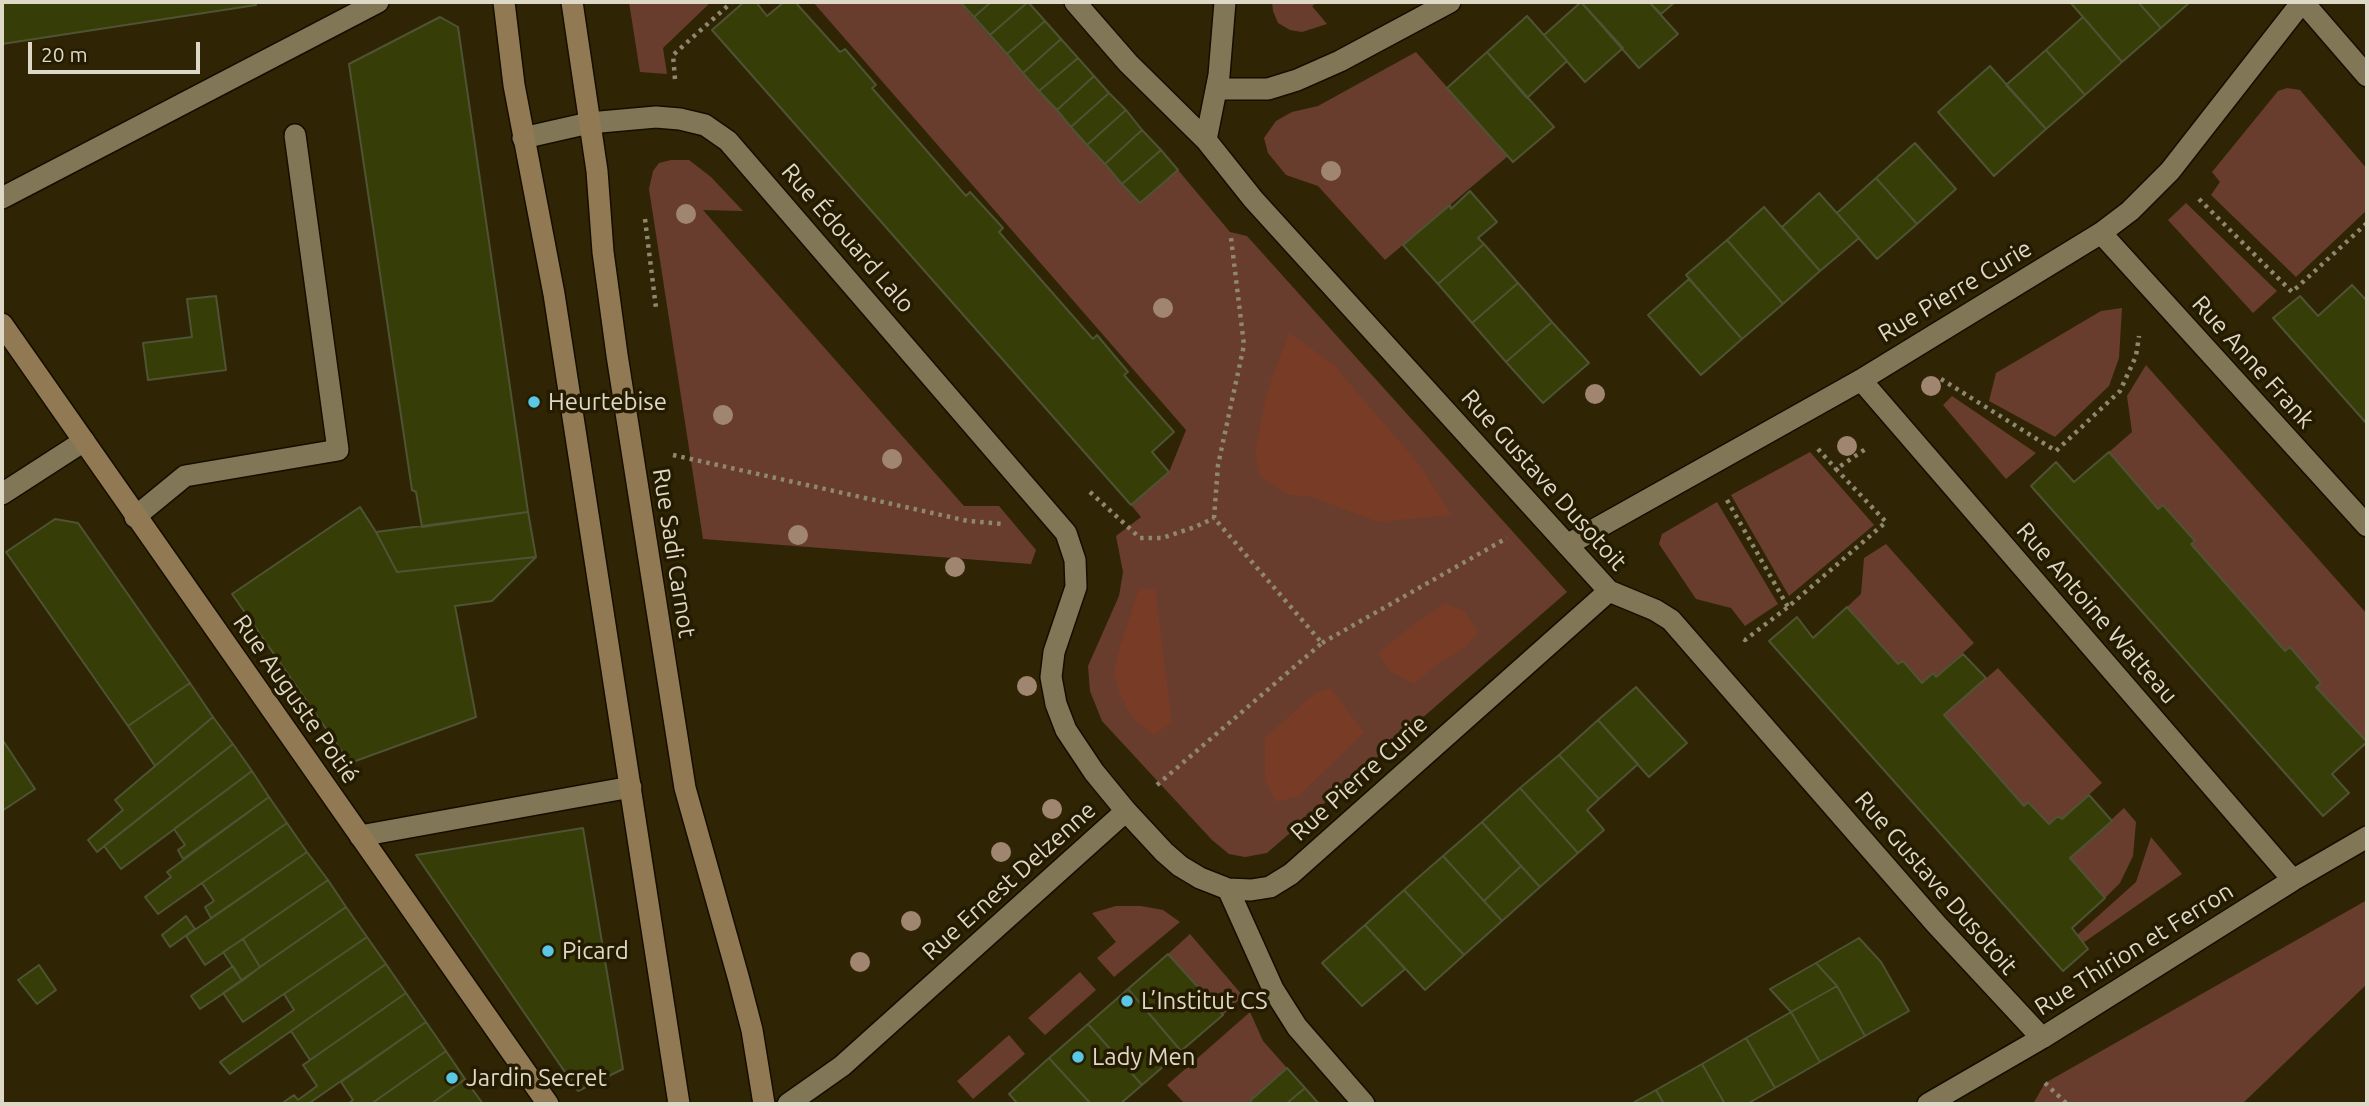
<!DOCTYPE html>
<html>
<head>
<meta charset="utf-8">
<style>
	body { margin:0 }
	#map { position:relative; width:2369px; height:1106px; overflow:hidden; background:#2f2505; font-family:Ubuntu,sans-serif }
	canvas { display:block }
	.frame { position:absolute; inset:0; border:4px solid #ded8c6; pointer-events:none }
	.scale { position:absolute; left:28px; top:42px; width:172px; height:32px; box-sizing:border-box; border:4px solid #ded8c6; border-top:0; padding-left:9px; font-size:21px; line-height:24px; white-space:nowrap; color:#ded8c6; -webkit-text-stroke:5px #251b00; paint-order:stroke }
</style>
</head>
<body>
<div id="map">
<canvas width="2369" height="1106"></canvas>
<div class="frame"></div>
<div class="scale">20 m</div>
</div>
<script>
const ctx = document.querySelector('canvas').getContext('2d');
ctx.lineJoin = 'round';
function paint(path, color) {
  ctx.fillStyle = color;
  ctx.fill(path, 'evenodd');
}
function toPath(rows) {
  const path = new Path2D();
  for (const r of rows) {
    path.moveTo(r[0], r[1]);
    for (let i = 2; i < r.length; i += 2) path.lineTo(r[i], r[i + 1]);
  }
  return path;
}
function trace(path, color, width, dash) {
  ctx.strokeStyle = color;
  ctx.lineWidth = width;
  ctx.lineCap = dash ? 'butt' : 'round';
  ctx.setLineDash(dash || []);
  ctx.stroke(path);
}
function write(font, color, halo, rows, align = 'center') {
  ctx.font = font + ' Ubuntu,sans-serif';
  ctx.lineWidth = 7;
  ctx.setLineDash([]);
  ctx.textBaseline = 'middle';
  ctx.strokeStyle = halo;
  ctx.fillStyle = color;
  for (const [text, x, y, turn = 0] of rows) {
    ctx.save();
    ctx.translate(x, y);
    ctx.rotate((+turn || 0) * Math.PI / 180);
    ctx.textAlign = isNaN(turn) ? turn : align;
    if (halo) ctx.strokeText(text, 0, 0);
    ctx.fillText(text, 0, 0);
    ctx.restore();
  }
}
const green = toPath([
	[629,2,711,2,663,48,667,74,640,72],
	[813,2,959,2,1140,202,1178,170,1230,232,1247,236,1567,592,1267,853,1245,857,1229,854,1212,840,1102,721,1090,691,1088,666,1119,596,1123,572,1116,536,1141,517,1131,505,1169,472,1186,430],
	[1272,2,1318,2,1312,6,1327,24,1302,32,1290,30,1278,23,1273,11],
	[1416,52,1508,156,1385,260,1318,186,1286,175,1268,153,1264,138,1276,121,1292,112,1318,106],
	[2287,88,2300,90,2367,169,2367,210,2296,277,2211,195,2220,182,2212,172,2278,91],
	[671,160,689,160,711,177,743,211,703,210,964,506,999,506,1036,550,1031,564,703,539,649,189,653,171,659,163],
	[2186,203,2277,291,2253,313,2168,220],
	[2122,308,2119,358,2109,386,2055,437,1989,401,1996,373,2101,311],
	[2146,365,2367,614,2367,742,2316,687,2321,683,2290,647,2285,651,2191,544,2194,540,2164,505,2158,509,2109,452,2132,432,2127,396],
	[1952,396,2036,453,2006,479,1943,405],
	[1810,452,1874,525,1789,596,1731,495],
	[1717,502,1778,604,1745,626,1731,608,1696,599,1659,544,1662,534],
	[1886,544,1974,643,1936,677,1933,674,1922,683,1903,661,1898,664,1847,607,1861,594,1864,558],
	[1998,668,2102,783,2062,819,2058,816,2049,824,2029,802,2024,806,1944,715],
	[2124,808,2136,822,2133,856,2120,883,2105,898,2070,858],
	[2151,837,2182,874,2083,943,2077,935,2136,882],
	[2367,900,2367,984,2242,1104,2033,1104,2045,1083],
	[1116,906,1141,906,1163,910,1180,922,1114,977,1097,958,1116,942,1092,913],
	[1190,934,1243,996,1223,1015,1168,954],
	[1080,972,1096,990,1045,1035,1028,1018],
	[1250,1012,1263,1041,1287,1068,1246,1104,1185,1104,1167,1085],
	[1009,1035,1025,1054,973,1099,957,1081]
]);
const forest = toPath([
	[1289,333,1333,364,1421,467,1452,515,1378,522,1312,497,1289,495,1259,475,1255,450,1267,392],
	[1139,589,1155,589,1172,722,1154,735,1135,720,1129,711,1120,695,1114,675,1117,656],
	[1445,603,1464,611,1478,632,1466,647,1440,662,1414,684,1391,672,1378,653,1413,625],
	[1330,688,1364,732,1299,796,1276,802,1265,780,1265,738,1315,693]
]);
const building = toPath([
	[2,2,255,2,256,5,2,44,2,2],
	[744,2,756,2,767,16,784,2,795,2,840,52,845,49,876,85,872,88,966,196,970,192,1003,228,999,232,1093,339,1097,335,1128,372,1124,375,1174,432,1152,452,1169,472,1131,505,712,30,744,2],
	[960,2,991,2,974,17,960,2],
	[991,2,1028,2,990,35,974,17,991,2],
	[1028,2,1045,21,1007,54,990,35,1028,2],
	[1581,2,1649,2,1678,34,1639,68,1581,2],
	[1581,2,1623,48,1585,82,1544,35,1581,2],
	[1649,2,1675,2,1661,14,1649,2],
	[2070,2,2138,2,2161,28,2122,62,2070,2],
	[2138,2,2190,2,2161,28,2138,2],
	[1527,16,1567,61,1527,98,1487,52,1527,16],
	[440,17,458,27,528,512,422,527,416,492,412,490,349,64,440,17],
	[2083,17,2122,62,2085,95,2046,50,2083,17],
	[1045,21,1061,39,1023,73,1007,54,1045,21],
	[1061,39,1078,58,1039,91,1023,73,1061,39],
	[2046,50,2085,95,2046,129,2006,85,2046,50],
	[1487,52,1554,127,1513,162,1447,88,1487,52],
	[1078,58,1094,76,1057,110,1039,91,1078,58],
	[1990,66,2046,129,1994,176,1938,112,1990,66],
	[1094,76,1109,93,1071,127,1057,110,1094,76],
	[1109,93,1126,110,1087,145,1071,127,1109,93],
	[1126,110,1142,130,1105,164,1087,145,1126,110],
	[1142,130,1161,150,1122,184,1105,164,1142,130],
	[1915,143,1956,189,1917,224,1876,178,1915,143],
	[1161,150,1178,170,1140,203,1122,184,1161,150],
	[1876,178,1917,224,1877,259,1837,213,1876,178],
	[1470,191,1497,222,1478,238,1484,244,1438,284,1403,245,1450,205,1451,209,1470,191],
	[1819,193,1859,238,1820,271,1782,227,1819,193],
	[1764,207,1820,271,1783,304,1727,240,1764,207],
	[1727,240,1783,304,1742,339,1686,275,1727,240],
	[1484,244,1518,283,1472,323,1438,284,1484,244],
	[1689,279,1742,339,1701,375,1648,315,1689,279],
	[1518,283,1552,322,1506,362,1472,323,1518,283],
	[2352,285,2367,301,2367,424,2273,318,2300,296,2318,316,2352,285],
	[216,296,226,370,148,380,143,343,192,337,187,299,216,296],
	[1552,322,1589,363,1543,403,1506,362,1552,322],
	[2109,452,2158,509,2163,505,2195,541,2191,544,2285,651,2290,647,2321,683,2316,687,2367,742,2332,774,2349,793,2323,816,2031,486,2056,462,2074,482,2109,452],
	[360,507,376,532,397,572,536,557,492,601,455,606,476,717,350,763,232,594,360,507],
	[528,512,536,557,397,572,376,532,528,512],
	[55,519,78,523,190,683,128,726,6,552,55,519],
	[1847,607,1898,664,1903,661,1922,683,1933,673,1936,677,1963,654,1986,678,1944,715,2024,806,2028,802,2049,824,2058,816,2062,819,2089,795,2112,821,2070,858,2105,898,2072,928,2088,949,2063,971,1769,641,1797,617,1813,638,1847,607],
	[190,683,213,717,155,766,128,726,190,683],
	[1636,687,1687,743,1649,777,1598,720,1636,687],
	[213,717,233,744,97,852,88,840,123,810,115,800,213,717],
	[1598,720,1638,764,1599,799,1559,755,1598,720],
	[2,739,35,789,2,811,2,739],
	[233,744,252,771,121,869,104,846,233,744],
	[1559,755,1599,799,1587,810,1604,830,1578,853,1520,788,1559,755],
	[252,771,269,797,183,859,178,850,185,845,174,829,252,771],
	[1520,788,1578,853,1540,887,1482,822,1520,788],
	[269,797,287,823,158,914,145,897,171,877,167,872,269,797],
	[1482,822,1521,866,1484,901,1443,856,1482,822],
	[287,823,307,852,211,918,205,907,214,901,202,883,287,823],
	[583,828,623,1069,578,1091,416,855,583,828],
	[307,852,328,880,205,965,186,936,307,852],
	[1443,856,1502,921,1464,955,1404,890,1443,856],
	[1521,866,1540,887,1502,921,1484,901,1521,866],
	[328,880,346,907,260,967,243,939,328,880],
	[1404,890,1464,955,1425,990,1365,925,1404,890],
	[346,907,367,937,243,1022,223,993,346,907],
	[186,916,195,929,170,947,162,935,186,916],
	[1365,925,1405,969,1362,1006,1322,963,1365,925],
	[367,937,386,964,230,1074,220,1062,294,1010,284,994,367,937],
	[1859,938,1881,962,1909,1011,1865,1036,1837,986,1816,963,1859,938],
	[243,939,260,967,242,981,223,952,243,939],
	[1168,954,1223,1015,1181,1051,1128,989,1168,954],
	[1816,963,1837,986,1791,1012,1770,989,1816,963],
	[386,964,406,993,310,1060,291,1031,386,964],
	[39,965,56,990,37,1004,18,980,39,965],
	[233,966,242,981,200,1009,191,996,233,966],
	[1837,986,1865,1036,1820,1062,1791,1012,1837,986],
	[1128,989,1181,1051,1142,1085,1088,1024,1128,989],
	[406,993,426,1022,308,1104,281,1104,294,1095,298,1100,317,1086,303,1065,406,993],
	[1791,1012,1820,1062,1775,1088,1746,1038,1791,1012],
	[426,1022,446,1051,371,1104,348,1104,353,1100,341,1082,426,1022],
	[1088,1024,1142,1085,1120,1104,1091,1104,1049,1058,1088,1024],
	[1746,1038,1775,1088,1747,1104,1725,1104,1702,1064,1746,1038],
	[446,1051,465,1079,431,1104,371,1104,446,1051],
	[1049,1058,1091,1104,1018,1104,1009,1094,1049,1058],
	[1702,1064,1725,1104,1664,1104,1656,1090,1702,1064],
	[1287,1068,1305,1088,1286,1104,1254,1104,1250,1101,1287,1068],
	[465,1079,483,1104,431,1104,465,1079],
	[1305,1088,1319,1104,1286,1104,1305,1088],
	[1656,1090,1664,1104,1631,1104,1656,1090]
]);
const path = toPath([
	[675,79,673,55,732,2],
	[2199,199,2292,292,2367,223],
	[645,219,656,308],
	[1941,379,2056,451,2120,391,2136,356,2139,336],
	[1818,449,1836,469],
	[673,455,968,521,1003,524],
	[1090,492,1140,538,1162,538,1195,527,1214,518],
	[1727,500,1788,607],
	[1744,639,1745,640,1788,607,1886,522,1836,469,1867,448],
	[1322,643,1507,538],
	[1157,785,1322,643,1214,518,1218,465,1244,345,1231,238],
	[2045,1083,2067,1104]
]);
const lane = toPath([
	[135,517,185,476,338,450,295,135],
	[360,836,631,787]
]);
const street = toPath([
	[1075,2,1128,63,1206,140,1253,199,1609,591,1655,610,1671,620,1936,924,2042,1038],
	[2303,2,2367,76],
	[1216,89,1268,89,1297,80,1340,61,1450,2],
	[523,138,589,123,656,117,680,119,705,125,728,141,1066,533,1075,560,1076,587,1054,652,1051,677,1056,704,1066,730,1094,772,1126,811,1164,852,1180,866,1200,878,1228,889,1251,890,1270,887,1291,874,1609,591],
	[1206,140,1219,75,1225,2],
	[2,198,378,2],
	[2101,233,2367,526],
	[1861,380,2293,880],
	[2,494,84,441],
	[1567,545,1861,380,2101,233,2130,211,2170,171,2302,2],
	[1228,889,1273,989,1297,1027,1364,1104],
	[788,1104,842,1066,1126,811],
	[1928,1104,2042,1038,2293,880,2367,837]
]);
const secondary = toPath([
	[504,2,514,85,554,294,679,1104],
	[572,2,597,171,603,252,617,355,685,788,739,980,752,1030,764,1104],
	[2,324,548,1104]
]);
const trees = [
	[1331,171],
	[686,214],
	[1163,308],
	[1931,386],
	[1595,394],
	[723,415],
	[1847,446],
	[892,459],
	[798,535],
	[955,567],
	[1027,686],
	[1052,809],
	[1001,852],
	[911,921],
	[860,962]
];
const markers = [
	[534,402,7,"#5ac8e5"],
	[548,951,7,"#5ac8e5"],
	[1127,1001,7,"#5ac8e5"],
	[1078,1057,7,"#5ac8e5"],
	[452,1078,7,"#5ac8e5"]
];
const streetNames = [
	["Rue Édouard Lalo",848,238,49],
	["Rue Pierre Curie",1955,291,-31],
	["Rue Anne Frank",2253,362,48],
	["Rue Gustave Dusotoit",1544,480,48],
	["Rue Sadi Carnot",674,553,81],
	["Rue Antoine Watteau",2097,613,49],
	["Rue Auguste Potié",296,699,55],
	["Rue Pierre Curie",1359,778,-42],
	["Rue Ernest Delzenne",1009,881,-42],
	["Rue Gustave Dusotoit",1936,883,49],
	["Rue Thirion et Ferron",2134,949,-32]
];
const poiNames = [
	["Heurtebise",548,402],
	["Picard",562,951],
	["L’Institut CS",1141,1001],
	["Lady Men",1092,1057],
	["Jardin Secret",466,1078]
];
paint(green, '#683d2d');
paint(forest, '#783b25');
paint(building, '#373d07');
trace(building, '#4e5334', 2);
trace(lane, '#150e00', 24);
trace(street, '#150e00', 24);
trace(secondary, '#150e00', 24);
trace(path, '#8f876f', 4.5, [3.5, 5]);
trace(lane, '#817656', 21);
trace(street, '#817656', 21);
trace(secondary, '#917a53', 21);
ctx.fillStyle = '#a08670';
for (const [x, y] of trees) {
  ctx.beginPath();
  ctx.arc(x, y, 10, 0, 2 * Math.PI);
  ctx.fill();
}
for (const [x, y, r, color] of markers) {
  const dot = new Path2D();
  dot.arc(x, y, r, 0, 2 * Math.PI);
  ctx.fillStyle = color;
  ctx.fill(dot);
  trace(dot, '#251b00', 2.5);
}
write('24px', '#ded8c6', '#251b00', streetNames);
write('24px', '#ded8c6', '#251b00', poiNames, 'left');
</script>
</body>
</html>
